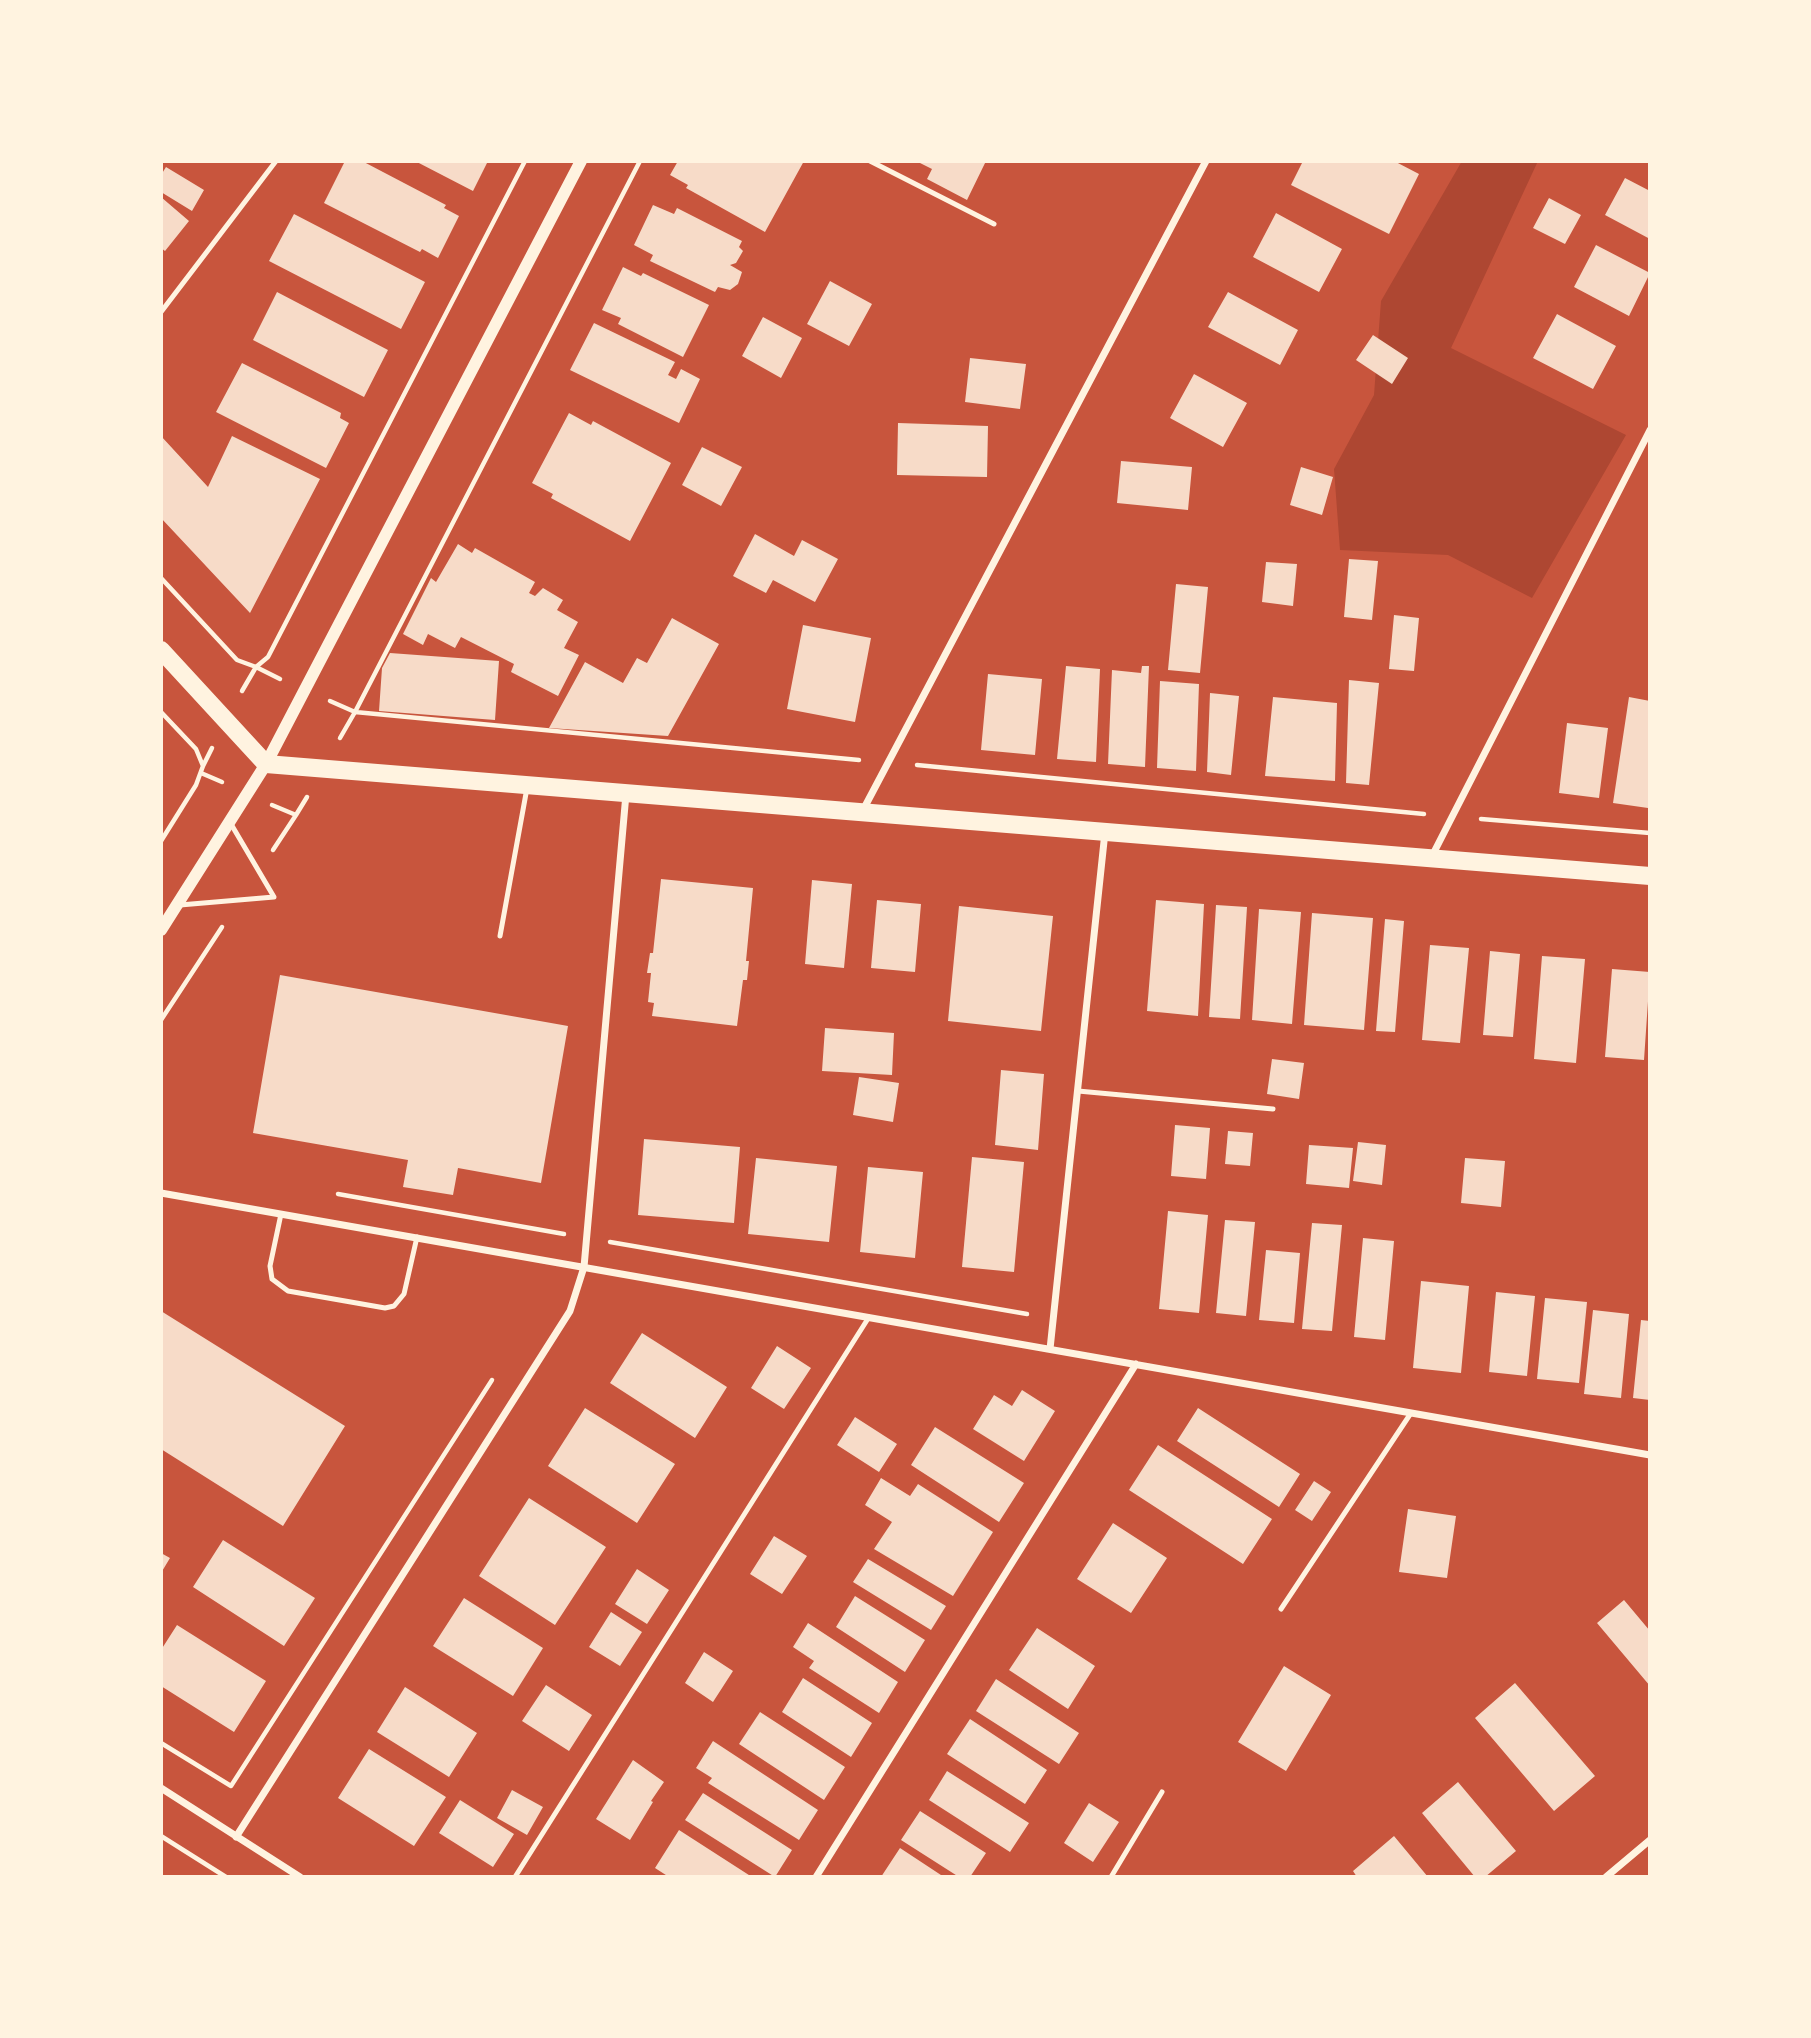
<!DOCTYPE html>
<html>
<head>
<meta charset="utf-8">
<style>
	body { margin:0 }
	#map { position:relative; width:1811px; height:2038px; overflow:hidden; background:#c8553d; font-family:"Varela Round",sans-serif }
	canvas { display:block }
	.frame { position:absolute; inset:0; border:163px solid #fff3e0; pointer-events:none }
</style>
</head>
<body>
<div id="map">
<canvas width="1811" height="2038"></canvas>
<div class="frame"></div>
</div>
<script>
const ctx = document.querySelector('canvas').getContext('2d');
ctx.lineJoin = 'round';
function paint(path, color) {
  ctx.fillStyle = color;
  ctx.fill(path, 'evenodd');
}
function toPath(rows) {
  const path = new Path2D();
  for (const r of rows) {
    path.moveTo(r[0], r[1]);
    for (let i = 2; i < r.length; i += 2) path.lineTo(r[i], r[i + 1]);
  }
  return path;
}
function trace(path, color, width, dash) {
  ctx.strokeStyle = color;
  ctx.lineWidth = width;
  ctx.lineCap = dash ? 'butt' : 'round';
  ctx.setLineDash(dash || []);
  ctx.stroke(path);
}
const green = toPath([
	[1462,161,1538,161,1451,348,1626,435,1532,598,1448,555,1340,550,1334,469,1374,395,1381,301]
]);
const building = toPath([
	[345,161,362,161,446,205,444,208,459,216,438,258,422,249,420,252,324,203],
	[415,161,488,161,473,191],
	[678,161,804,161,765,232,686,188,688,185,670,175],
	[916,161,986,161,967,200,927,179,932,169],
	[1303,161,1394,161,1419,174,1389,234,1291,185],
	[166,167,204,190,192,211,161,192,161,175],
	[1625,178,1650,191,1650,239,1605,215],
	[161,197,189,221,165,251,161,248],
	[1549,198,1581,215,1565,244,1533,228],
	[653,205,674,214,677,208,742,241,739,247,743,251,736,263,730,265,742,272,738,284,730,290,718,287,715,292,650,261,653,255,634,245],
	[1276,213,1342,249,1319,292,1253,257],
	[294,214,425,282,401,329,269,261],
	[1596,245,1650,273,1629,316,1574,287],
	[623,267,641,276,643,273,709,305,683,357,618,324,621,318,602,310],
	[830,281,872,304,849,346,807,324],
	[277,292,388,350,364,397,253,340],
	[1228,292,1298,330,1280,365,1208,327],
	[1557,314,1616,346,1593,389,1533,358],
	[763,317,802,338,781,378,742,356],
	[594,323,675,362,668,375,676,379,681,369,700,379,679,423,570,370],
	[1373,335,1408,358,1392,384,1356,360],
	[970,358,1026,364,1020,409,965,402],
	[242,363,341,413,340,418,349,423,326,468,216,412],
	[1194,374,1247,403,1223,447,1170,418],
	[569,413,591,425,593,421,671,463,630,541,551,498,553,494,532,483],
	[898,423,988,426,987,477,897,475],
	[161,436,208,487,232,436,320,479,250,613,161,518],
	[702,447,742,467,721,506,682,485],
	[1121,461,1192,467,1188,510,1117,503],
	[1301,467,1333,477,1322,515,1290,505],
	[755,534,794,556,802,540,838,559,815,602,773,580,766,593,733,576],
	[458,544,472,553,475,548,535,582,529,593,535,596,543,588,563,600,557,610,578,622,564,648,579,655,558,696,511,672,514,664,461,637,455,648,428,634,423,645,403,634,431,578,436,582],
	[1349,559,1378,561,1372,620,1344,617],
	[1266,562,1297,564,1293,606,1262,602],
	[1176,584,1208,587,1200,673,1168,670],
	[1394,615,1419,618,1414,671,1389,669],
	[672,618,719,644,668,736,549,728,585,662,623,683,637,658,647,663],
	[803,625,871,638,855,722,787,709],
	[390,653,499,661,495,720,379,711,382,668],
	[1066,666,1100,669,1096,762,1057,759],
	[1142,666,1149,666,1145,767,1108,764,1112,670,1141,673],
	[988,674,1042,679,1035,755,981,750],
	[1349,680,1379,683,1369,785,1346,783],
	[1160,681,1199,684,1196,771,1157,768],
	[1210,693,1239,696,1231,775,1207,772],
	[1273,697,1337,703,1335,781,1265,776],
	[1629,697,1650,701,1650,795,1648,808,1613,803],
	[1567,723,1608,728,1599,798,1559,793],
	[661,879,753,888,746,961,749,961,747,980,743,980,737,1026,652,1016,654,1003,648,1002,651,973,647,973,650,953,653,953],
	[812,880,852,884,844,968,805,964],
	[877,900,921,904,915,972,871,968],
	[1156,900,1204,904,1198,1016,1147,1011],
	[1216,905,1247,907,1240,1019,1209,1017],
	[959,906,1053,916,1041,1031,948,1021],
	[1259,909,1301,912,1292,1024,1252,1020],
	[1312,913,1373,918,1364,1030,1304,1025],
	[1385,919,1404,921,1395,1032,1376,1031],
	[1430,945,1469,948,1460,1043,1422,1040],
	[1490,951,1520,954,1513,1037,1483,1035],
	[1542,956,1585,959,1576,1063,1534,1059],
	[1612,969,1650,972,1644,1060,1605,1057],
	[280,975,568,1026,541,1183,458,1168,453,1195,403,1187,408,1160,253,1133],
	[825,1028,894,1033,892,1075,822,1071],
	[1272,1059,1304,1063,1299,1099,1267,1094],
	[1001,1070,1044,1074,1038,1150,995,1145],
	[859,1077,899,1083,893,1122,853,1115],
	[1175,1125,1210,1128,1206,1179,1171,1176],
	[1228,1131,1253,1133,1250,1166,1225,1164],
	[644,1139,740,1147,734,1223,638,1215],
	[1358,1142,1386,1145,1382,1185,1353,1181],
	[1309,1145,1353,1148,1349,1188,1306,1184],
	[972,1157,1024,1162,1014,1272,962,1267],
	[756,1158,837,1166,829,1242,748,1234],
	[1465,1158,1505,1161,1501,1207,1461,1203],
	[868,1167,923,1172,915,1258,860,1252],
	[1168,1211,1208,1215,1199,1313,1159,1309],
	[1225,1220,1255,1222,1246,1316,1216,1313],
	[1312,1223,1342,1225,1332,1331,1302,1329],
	[1363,1238,1394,1241,1385,1340,1354,1337],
	[1266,1250,1300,1253,1294,1323,1259,1320],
	[1421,1281,1469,1286,1461,1373,1413,1368],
	[1496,1292,1535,1296,1527,1376,1489,1372],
	[1545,1298,1587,1302,1579,1383,1537,1379],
	[1593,1310,1629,1314,1621,1398,1584,1394],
	[161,1311,345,1426,283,1526,161,1449],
	[1641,1320,1650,1321,1650,1400,1633,1398],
	[642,1333,727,1387,695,1438,610,1383],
	[777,1346,811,1368,784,1409,751,1388],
	[1022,1390,1055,1411,1024,1461,973,1429,994,1395,1012,1406],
	[585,1408,675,1464,637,1523,548,1466],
	[1198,1408,1300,1474,1279,1507,1177,1441],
	[855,1417,897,1444,879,1472,837,1445],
	[935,1427,1024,1483,999,1522,911,1465],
	[1158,1445,1272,1519,1243,1564,1129,1490],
	[881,1478,910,1496,918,1484,993,1532,953,1596,874,1549,892,1522,865,1505],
	[1314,1481,1331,1492,1312,1521,1295,1510],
	[529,1498,606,1547,555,1625,479,1576],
	[1408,1509,1456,1516,1447,1578,1399,1572],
	[1113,1523,1167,1558,1131,1613,1077,1579],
	[774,1536,807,1556,782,1594,750,1574],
	[223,1540,315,1598,284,1646,193,1587],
	[161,1553,170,1558,161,1573],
	[868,1559,946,1606,931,1630,853,1582],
	[637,1569,669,1590,647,1624,615,1604],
	[855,1596,925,1640,905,1672,836,1627],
	[464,1598,543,1648,513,1696,433,1646],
	[1624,1600,1650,1631,1650,1686,1597,1623],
	[611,1612,642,1632,620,1666,589,1647],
	[808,1623,898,1682,879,1713,809,1668,814,1661,793,1647],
	[177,1625,266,1681,234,1732,161,1686,161,1650],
	[1037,1628,1095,1666,1068,1709,1009,1670],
	[704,1652,733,1671,713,1702,685,1683],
	[1284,1666,1331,1695,1286,1771,1238,1742],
	[803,1678,872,1723,851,1757,782,1712],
	[996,1679,1079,1733,1059,1764,976,1711],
	[1515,1683,1595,1776,1554,1811,1475,1718],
	[546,1685,592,1715,569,1751,522,1721],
	[405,1687,477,1733,449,1777,377,1732],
	[760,1712,845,1767,824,1800,739,1744],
	[970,1719,1047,1770,1025,1804,947,1754],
	[713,1741,818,1810,799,1840,708,1783,712,1778,696,1768],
	[369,1749,446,1797,414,1846,338,1798],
	[633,1760,664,1782,651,1801,653,1802,630,1840,596,1819],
	[947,1771,1029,1823,1010,1852,929,1800],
	[1458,1782,1516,1851,1485,1877,1475,1877,1422,1813],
	[512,1790,543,1807,527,1835,497,1818],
	[703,1793,792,1850,775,1877,685,1820],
	[460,1800,514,1834,493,1867,439,1833],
	[1089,1803,1119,1822,1093,1862,1064,1843],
	[920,1811,986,1853,970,1877,959,1877,901,1840],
	[679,1830,752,1877,669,1877,655,1868],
	[1394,1836,1428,1877,1357,1877,1353,1871],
	[900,1848,944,1877,881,1877]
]);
const path = toPath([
	[640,161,355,712,859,760],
	[161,578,237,660,256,667,268,657,525,161],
	[242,691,256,667,280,679],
	[330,701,355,712,340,738],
	[161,712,196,749,203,766,196,785,161,841],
	[917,765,1424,814],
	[203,766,212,748],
	[201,773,222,782],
	[272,805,296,815,307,797],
	[1481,819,1650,833],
	[273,850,296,815],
	[161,1020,222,927],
	[338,1194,564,1234],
	[610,1242,1027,1314],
	[161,1743,231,1786,492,1380],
	[161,1836,226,1877]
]);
const service = toPath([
	[870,161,994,224],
	[161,312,276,161],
	[180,905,274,897,231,824],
	[500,936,527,788],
	[1078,1091,1273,1109],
	[281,1214,270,1266,272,1279,288,1291,385,1308,394,1306,404,1294,417,1237],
	[1281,1609,1411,1413],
	[515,1877,869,1317],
	[1111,1877,1162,1792]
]);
const minor = toPath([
	[862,812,1206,161],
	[1431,858,1650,430],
	[161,1193,1650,1455],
	[1050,1349,1105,832],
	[161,1788,300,1877],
	[236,1837,570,1311,584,1267,626,794],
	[816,1877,1136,1364],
	[1606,1877,1650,1840]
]);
const tertiary = toPath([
	[161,930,266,764,581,161]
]);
const primary = toPath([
	[161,650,266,764,1650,876]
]);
paint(green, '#ae4732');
paint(building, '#f7dbc8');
trace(path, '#fff3e0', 4.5);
trace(service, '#fff3e0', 5);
trace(minor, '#fff3e0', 7);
trace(tertiary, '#fff3e0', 12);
trace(primary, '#fff3e0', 18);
</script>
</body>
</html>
